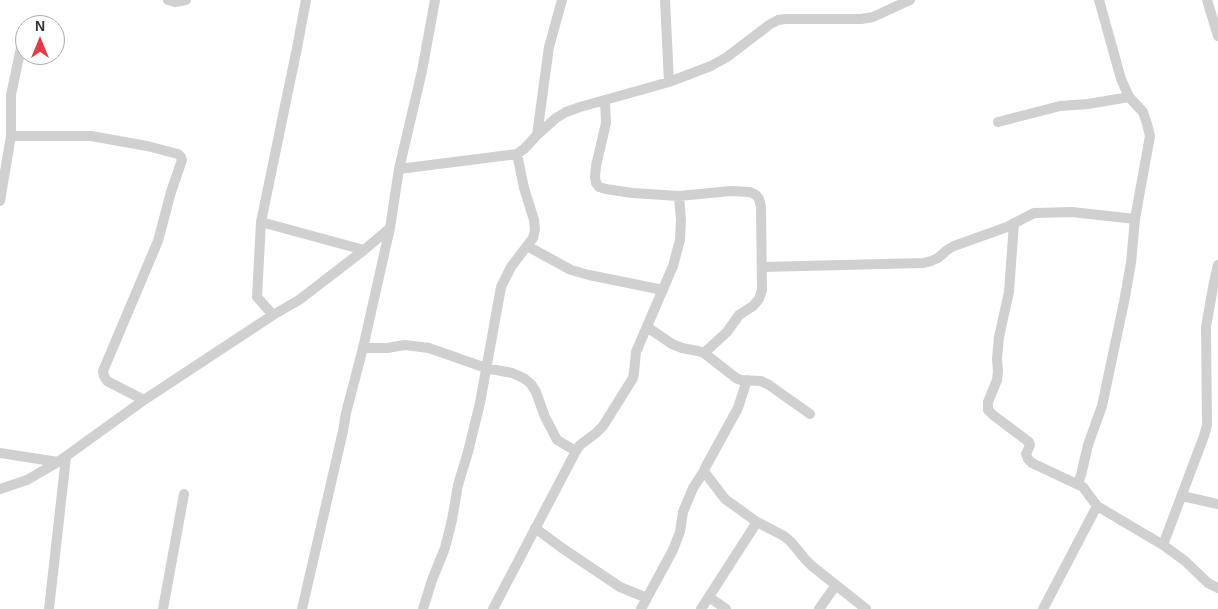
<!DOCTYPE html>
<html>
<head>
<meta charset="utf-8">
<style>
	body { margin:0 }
	#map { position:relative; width:1218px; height:609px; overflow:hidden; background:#fff; font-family:Helvetica,sans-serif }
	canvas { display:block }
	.north { position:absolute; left:15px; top:15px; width:50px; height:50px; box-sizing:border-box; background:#fff; border:1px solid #adadad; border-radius:50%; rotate:0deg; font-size:14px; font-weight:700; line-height:20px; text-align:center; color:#333 }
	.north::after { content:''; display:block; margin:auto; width:18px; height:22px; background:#e63946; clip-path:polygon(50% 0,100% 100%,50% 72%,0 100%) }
</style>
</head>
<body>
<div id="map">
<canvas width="1218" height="609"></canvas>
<div class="north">N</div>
</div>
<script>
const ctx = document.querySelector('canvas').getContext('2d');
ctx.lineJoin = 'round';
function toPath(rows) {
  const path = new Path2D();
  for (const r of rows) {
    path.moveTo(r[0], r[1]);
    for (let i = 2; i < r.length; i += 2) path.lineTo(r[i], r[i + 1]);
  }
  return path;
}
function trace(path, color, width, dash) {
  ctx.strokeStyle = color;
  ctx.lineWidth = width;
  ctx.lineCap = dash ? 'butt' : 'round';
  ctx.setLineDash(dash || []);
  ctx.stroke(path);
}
const minor = toPath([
	[168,0,175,2,186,0],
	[306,0,297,48,261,222,257,297,273,315,299,300,364,250],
	[665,0,669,82],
	[1207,0,1218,36],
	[605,100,606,123,596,166,595,177,596,183,599,187,606,189,632,193,679,196,731,191,750,192,756,195,759,199,761,207,762,290,759,299,753,306,739,315,727,332,704,353],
	[998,122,1060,106,1088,104,1129,97],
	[537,135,549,47,562,0],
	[11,136,91,136,147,146,178,154,181,157,182,160,171,192,158,241,103,371,104,376,107,381,144,400],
	[399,169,517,154,524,149,537,135,556,118,566,112,580,107,669,82,711,66,727,57,769,25,778,20,786,19,861,19,873,17,910,0],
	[0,201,11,136,11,95,23,38],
	[261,222,364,250,390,228],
	[1014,223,1009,292,999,337,997,359,998,371,997,380,988,402,988,410,993,415,1029,442,1030,445,1026,454,1028,459,1032,463,1083,487,1097,506,1163,545,1185,561,1208,583,1218,588],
	[527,246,571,270,589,275,663,290],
	[762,267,924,263,931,261,938,258,947,250,954,246,1007,227,1034,213,1072,212,1135,219],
	[647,327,672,344,682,348,698,351,704,353,736,378,741,380,761,381,769,385,810,414],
	[363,348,387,348,405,345,429,348,486,368,512,373,519,376,525,379,531,384,536,392,545,417,557,440,576,451,580,445,596,433,603,426,633,378,634,373,636,352,673,266,677,251,680,240,681,220,679,196],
	[747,380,738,408,705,468,704,471,706,474,725,499,757,522,784,536,791,542,805,559,812,566,866,609],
	[0,453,58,462],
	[1078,484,1081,475,1088,445,1102,406,1124,302,1131,263,1135,219,1150,136,1147,124,1143,112,1129,97,1121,79,1099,0],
	[0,489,27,480,58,462,144,400,273,315],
	[1182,496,1218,504],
	[535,528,562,548,620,587,647,598],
	[1163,545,1204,436,1207,425,1206,327,1214,282,1218,265],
	[709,597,726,609],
	[49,609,66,457],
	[163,609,184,494],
	[302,609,343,431,346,413,363,348,390,228,399,169,422,71,435,0],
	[423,609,432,580,445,548,452,520,458,485,468,452,480,403,501,287,511,267,533,238,535,230,534,220,524,188,517,154],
	[493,609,576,451],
	[641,609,673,550,680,532,683,512,693,488,704,471],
	[701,609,757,522],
	[819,609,836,585],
	[1043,609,1097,506]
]);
trace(minor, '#d0d0d0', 10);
</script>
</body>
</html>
